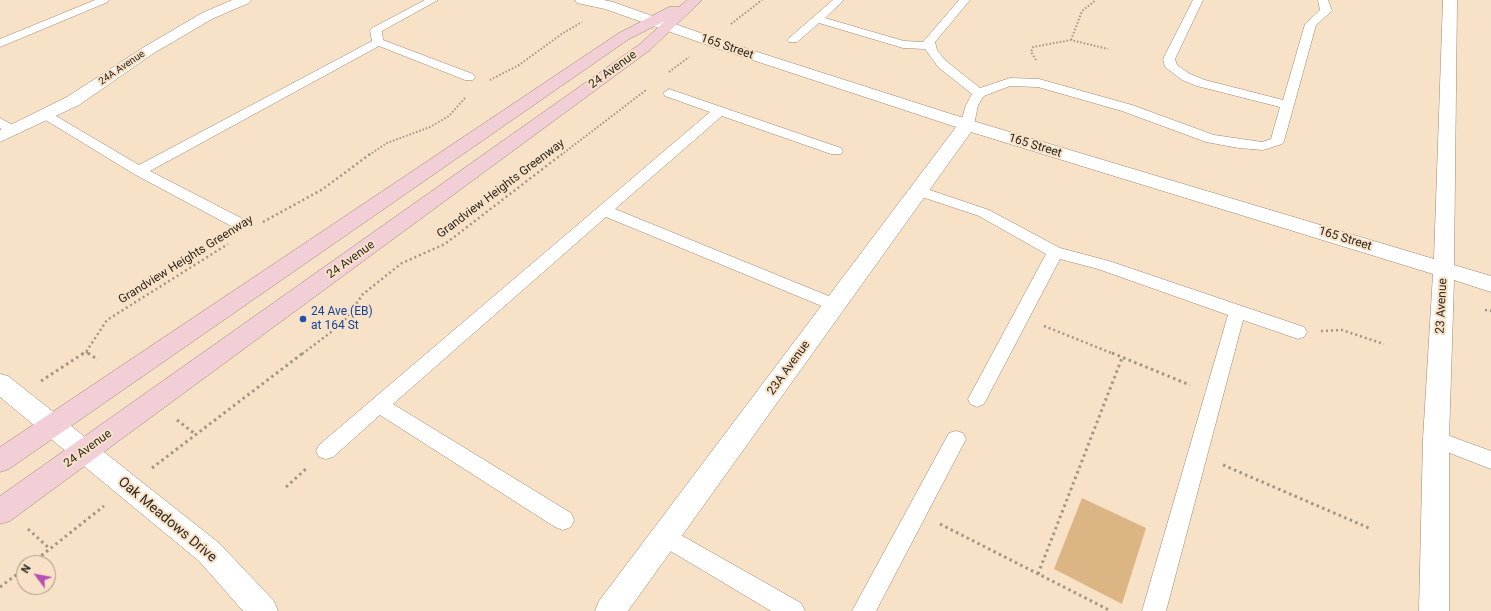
<!DOCTYPE html>
<html>
<head>
<meta charset="utf-8">
<style>
	body { margin:0 }
	#map { position:relative; width:1491px; height:611px; overflow:hidden; background:#f7e2c8; font-family:Roboto,sans-serif }
	canvas { display:block }
	.north { position:absolute; left:16px; top:555px; width:40px; height:40px; box-sizing:border-box; background:#f7e2c8; border:1px solid #a89884; border-radius:50%; rotate:302deg; font-size:11px; font-weight:700; line-height:16px; text-align:center; color:#31291f }
	.north::after { content:''; display:block; margin:auto; width:14px; height:18px; background:#b650b5; clip-path:polygon(50% 0,100% 100%,50% 72%,0 100%) }
</style>
</head>
<body>
<div id="map">
<canvas width="1491" height="611"></canvas>
<div class="north">N</div>
</div>
<script>
const ctx = document.querySelector('canvas').getContext('2d');
ctx.lineJoin = 'round';
function paint(path, color) {
  ctx.fillStyle = color;
  ctx.fill(path, 'evenodd');
}
function toPath(rows) {
  const path = new Path2D();
  for (const r of rows) {
    path.moveTo(r[0], r[1]);
    for (let i = 2; i < r.length; i += 2) path.lineTo(r[i], r[i + 1]);
  }
  return path;
}
function trace(path, color, width, dash) {
  ctx.strokeStyle = color;
  ctx.lineWidth = width;
  ctx.lineCap = dash ? 'butt' : 'round';
  ctx.setLineDash(dash || []);
  ctx.stroke(path);
}
function write(font, color, halo, rows, align = 'center') {
  ctx.font = font + ' Roboto,sans-serif';
  ctx.lineWidth = 4;
  ctx.setLineDash([]);
  ctx.textBaseline = 'middle';
  ctx.strokeStyle = halo;
  ctx.fillStyle = color;
  for (const [text, x, y, turn = 0] of rows) {
    ctx.save();
    ctx.translate(x, y);
    ctx.rotate((+turn || 0) * Math.PI / 180);
    ctx.textAlign = isNaN(turn) ? turn : align;
    if (halo) ctx.strokeText(text, 0, 0);
    ctx.fillText(text, 0, 0);
    ctx.restore();
  }
}
const green = toPath([
	[1082,498,1146,528,1122,604,1054,569]
]);
const pathFar2 = toPath([
	[731,24,762,0],
	[1071,40,1082,11,1096,0],
	[1036,60,1031,52,1033,47,1071,40,1108,49],
	[669,72,689,57],
	[490,80,519,65,563,33,582,22],
	[369,155,387,143,430,127,449,116,465,98],
	[561,155,646,90]
]);
const pathFar1 = toPath([
	[263,222,323,189,370,154],
	[1485,310,1491,311],
	[1044,326,1114,354],
	[1321,331,1342,330,1384,344],
	[86,352,90,354],
	[82,354,86,352,107,320,228,244],
	[302,354,342,324,363,294,402,263,445,244,562,154]
]);
const path = toPath([
	[88,353,98,360],
	[1112,353,1190,385],
	[41,381,84,353],
	[177,420,195,434],
	[1223,465,1369,528],
	[152,468,303,353],
	[286,487,307,468],
	[940,524,1111,611],
	[28,529,50,549],
	[32,563,104,506],
	[1038,574,1122,358],
	[0,587,24,569]
]);
const lane = toPath([
	[95,0,109,0,108,2,0,47,0,39,95,0],
	[425,0,438,0,382,31,383,40,473,74,475,77,473,80,465,80,379,46,150,171,243,219,246,223,243,227,238,228,233,227,134,174,39,116,41,113,51,113,139,165,372,41,370,30,372,28,425,0],
	[833,0,844,0,825,18,904,41,923,42,959,0,970,0,935,42,937,50,946,61,980,88,1010,78,1039,79,1132,105,1214,135,1262,142,1271,139,1280,107,1197,86,1182,80,1165,67,1163,59,1193,0,1203,0,1175,59,1177,65,1190,74,1205,80,1283,100,1305,24,1320,10,1318,0,1328,0,1332,11,1316,25,1284,141,1282,144,1263,150,1239,148,1206,142,1122,111,1038,87,1010,86,984,96,978,105,974,125,972,128,962,128,960,125,966,105,972,94,938,67,925,49,903,48,819,23,797,42,789,42,787,40,789,38,833,0],
	[669,89,841,148,843,151,841,154,831,154,722,116,615,209,841,301,843,305,841,309,835,311,829,309,606,217,393,404,571,513,574,520,571,527,563,530,555,527,380,415,333,457,326,459,319,457,316,451,319,445,710,112,665,96,663,93,669,89],
	[0,118,18,128,20,131,18,134,8,134,0,128,0,118],
	[918,186,989,210,1060,248,1109,261,1304,327,1307,332,1304,337,1298,339,1243,320,1166,611,1142,611,1228,315,1098,269,1060,259,984,404,977,407,970,404,968,399,1046,254,979,216,913,194,911,191,913,188,918,186],
	[956,431,963,433,966,439,876,611,852,611,949,433,956,431],
	[1436,431,1491,451,1491,469,1429,445,1426,439,1429,433,1436,431],
	[665,526,801,603,805,611,771,611,657,543,654,536,657,529,665,526]
]);
const street = toPath([
	[232,0,251,0,249,3,212,19,154,53,79,105,0,142,0,130,67,97,144,47,202,13,232,0],
	[575,0,604,0,613,2,723,41,973,121,1434,259,1443,0,1457,0,1454,265,1491,276,1491,292,1454,280,1449,439,1449,611,1419,611,1423,439,1433,274,971,132,628,611,595,611,599,601,956,127,713,47,605,9,577,3,575,0],
	[0,374,8,376,219,543,274,601,278,611,243,611,199,561,0,397,0,374]
]);
const secondary = toPath([
	[687,0,702,0,650,50,10,521,0,524,0,496,640,44,665,21,629,39,9,469,0,472,0,447,619,33,669,7,679,7,687,0]
]);
const markers = [
	[303,319,4,"#1a4fb4"]
];
const farStreetnames = [
	["24A Avenue",122,68,-34]
];
const streetNames = [
	["165 Street",727,47,19],
	["24 Avenue",613,70,-36],
	["165 Street",1035,146,17],
	["Grandview Heights Greenway",501,189,-37],
	["165 Street",1345,239,17],
	["Grandview Heights Greenway",186,260,-32],
	["24 Avenue",351,260,-36],
	["23 Avenue",1442,306,-87],
	["23A Avenue",789,368,-54],
	["24 Avenue",88,449,-36]
];
const transitNames = [
	["24 Ave (EB)",311,312],
	["at 164 St",311,326]
];
const nearStreetnames = [
	["Oak Meadows Drive",167,520,40]
];
paint(green, '#dcb585');
trace(lane, '#9c8871', 1);
trace(street, '#9c8871', 1);
trace(secondary, '#9c8871', 1);
trace(pathFar2, '#a49481', 2, [1.5, 2]);
trace(pathFar1, '#a49481', 2.5, [2, 3]);
trace(path, '#a49481', 3, [2.5, 3.5]);
paint(lane, '#fff');
paint(street, '#fff');
paint(secondary, '#f2ced7');
for (const [x, y, r, color] of markers) {
  const dot = new Path2D();
  dot.arc(x, y, r, 0, 2 * Math.PI);
  ctx.fillStyle = color;
  ctx.fill(dot);
  trace(dot, '#f7e2c8', 1.5);
}
write('10px', '#31291f', '#f7e2c8', farStreetnames);
write('12px', '#31291f', '#f7e2c8', streetNames);
write('12px', '#164399', '#f7e2c8', transitNames, 'left');
write('14px', '#31291f', '#f7e2c8', nearStreetnames);
</script>
</body>
</html>
